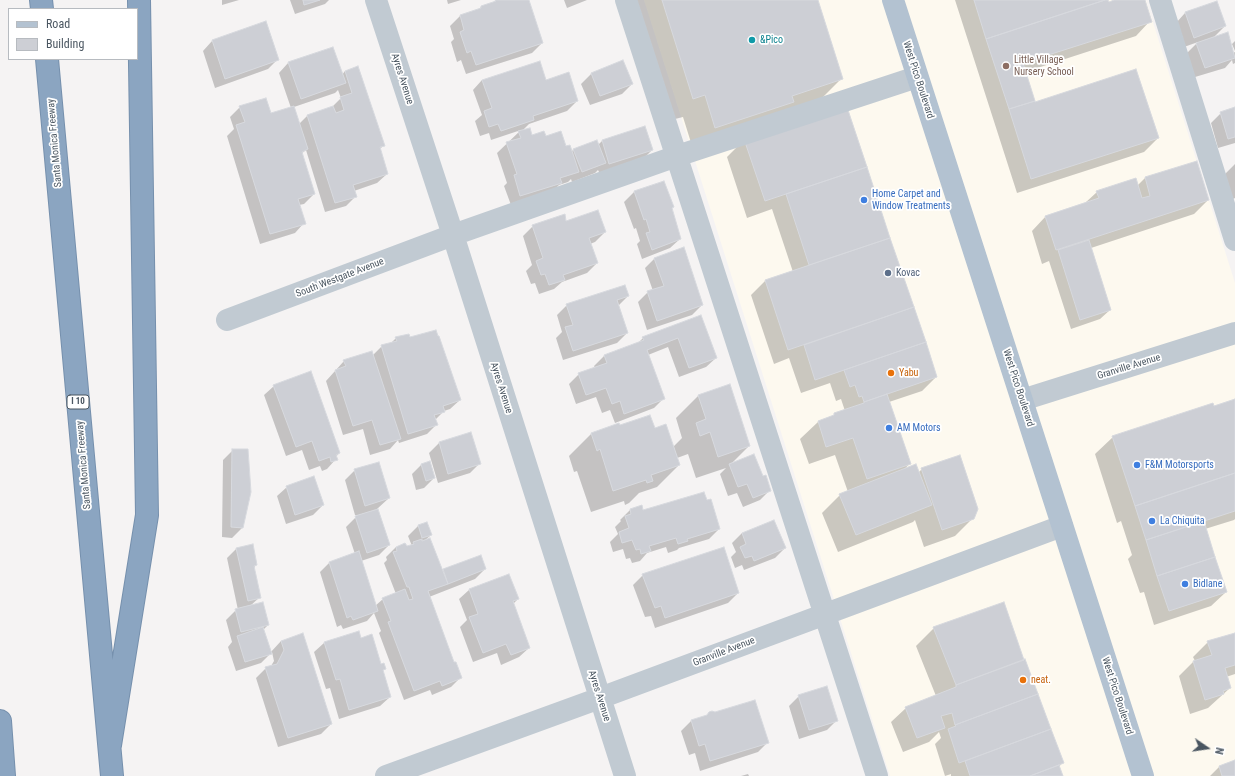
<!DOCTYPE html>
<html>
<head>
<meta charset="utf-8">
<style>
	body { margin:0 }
	#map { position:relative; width:1235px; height:776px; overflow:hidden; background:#f5f3f3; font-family:"Roboto Condensed",sans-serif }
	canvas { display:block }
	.legend { position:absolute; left:8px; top:8px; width:130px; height:52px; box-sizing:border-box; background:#fff; border:1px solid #b7bbc0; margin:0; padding:5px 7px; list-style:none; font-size:12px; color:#4a5661 }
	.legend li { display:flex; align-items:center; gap:8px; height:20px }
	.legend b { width:20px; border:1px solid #b7bbc0 }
	.north { position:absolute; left:1187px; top:728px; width:40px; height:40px; -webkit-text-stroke:3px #fff; paint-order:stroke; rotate:103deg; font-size:11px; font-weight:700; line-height:16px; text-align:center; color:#4a5661 }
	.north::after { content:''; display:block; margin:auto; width:14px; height:18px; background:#4a5661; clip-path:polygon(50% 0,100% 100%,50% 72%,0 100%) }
</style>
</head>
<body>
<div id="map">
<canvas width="1235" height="776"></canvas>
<ul class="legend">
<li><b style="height:5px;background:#b3c2d1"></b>Road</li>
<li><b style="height:11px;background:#cdcfd5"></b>Building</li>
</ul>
<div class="north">N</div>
</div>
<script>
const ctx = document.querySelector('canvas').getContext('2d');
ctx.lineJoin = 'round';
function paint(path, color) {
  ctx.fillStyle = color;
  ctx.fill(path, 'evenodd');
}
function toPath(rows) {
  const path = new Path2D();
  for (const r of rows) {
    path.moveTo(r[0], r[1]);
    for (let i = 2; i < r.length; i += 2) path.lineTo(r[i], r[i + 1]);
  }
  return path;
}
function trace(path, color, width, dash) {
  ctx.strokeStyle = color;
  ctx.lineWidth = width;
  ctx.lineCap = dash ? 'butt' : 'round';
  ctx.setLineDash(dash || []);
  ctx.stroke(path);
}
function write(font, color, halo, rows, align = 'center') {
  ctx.font = font + ' "Roboto Condensed",sans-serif';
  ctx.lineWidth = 3.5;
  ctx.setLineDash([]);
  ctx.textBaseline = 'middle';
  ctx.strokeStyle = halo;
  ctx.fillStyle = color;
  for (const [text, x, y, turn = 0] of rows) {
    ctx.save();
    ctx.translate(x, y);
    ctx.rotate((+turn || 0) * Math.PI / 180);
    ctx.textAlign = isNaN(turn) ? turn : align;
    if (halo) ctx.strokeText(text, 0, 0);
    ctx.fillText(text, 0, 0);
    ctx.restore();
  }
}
const commercial = toPath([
	[644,0,1146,0,1235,283,1235,776,890,776]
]);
const shadow = toPath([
	[222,0,239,0,222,5],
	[290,0,329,0,325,4,295,14],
	[447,0,461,0,448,4],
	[500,0,528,0,542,43,532,53,466,74,461,60,457,62,451,42,454,39,450,26,460,16,477,11,481,7],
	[564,0,587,0,567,8],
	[633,0,817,0,841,79,819,101,693,149,683,117,671,120],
	[955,0,1107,0,1108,3,1117,0,1144,0,1150,21,1136,36,1025,72,1035,103,1158,138,1144,152,1017,193],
	[1185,13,1225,26,1213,38,1233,53,1235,52,1235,63,1233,64,1232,60,1225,68,1195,77,1187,53,1198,42,1184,47,1176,23],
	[212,41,278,59,268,69,215,88,203,51],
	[1235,41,1235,51,1232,44],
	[623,61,632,84,622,94,590,105,581,84,591,74],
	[288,63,342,75,345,71,383,146,379,150,387,174,377,183,354,191,356,196,346,206,325,212,306,150,301,154,314,194,304,204,299,205,304,223,295,233,260,244,227,136,234,129,230,117,240,107,270,114,291,108,279,73],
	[338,90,341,98,331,108,308,115,299,124,294,107,335,93],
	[482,80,546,81,577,101,567,111,529,124,521,132,531,136,545,137,565,147,571,152,573,150,598,145,602,141,644,127,652,150,642,160,600,174,598,170,595,173,572,182,571,179,568,182,559,185,551,193,511,205,504,186,507,183,497,153,521,130,491,140,489,133,480,136,475,121,482,115,473,90],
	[845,105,936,377,922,391,889,402,909,464,903,471,918,473,922,469,973,518,955,536,924,547,915,520,913,522,838,552,822,513,840,495,848,492,835,455,809,464,800,439,818,422,845,411,841,399,836,401,830,383,801,393,789,358,774,364,751,295,765,281,793,272,772,209,747,218,727,157,744,140],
	[1235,108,1235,143,1218,148,1211,123,1221,113],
	[1196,162,1208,200,1194,214,1091,248,1110,310,1100,319,1071,329,1049,261,1042,264,1032,231,1046,216,1085,203,1097,192,1137,186,1145,178],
	[1235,164,1235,198,1233,199,1225,174],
	[664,182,680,239,670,248,642,259,637,244,640,241,636,228,634,229,624,202,634,192],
	[566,222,605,232,595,242,590,244,597,263,587,273,562,282,554,289,539,294,535,283,531,284,526,271,532,265,523,236,533,226],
	[655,258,702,305,692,315,647,330,638,302,648,292,653,291,645,268],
	[628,296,618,306,627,333,617,343,563,360,556,338,562,332,557,315,567,305],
	[700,317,716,358,706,367,679,377,668,347,648,355,664,398,654,408,615,423,610,410,602,413,596,397,576,404,569,384,579,374,595,368,594,366,604,356,637,344,643,338],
	[396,338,409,339,460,400,450,409,444,411,435,420,437,424,427,434,399,443,398,440,390,449,370,455,363,429,343,435,326,381,344,361,373,355,382,346,390,344],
	[729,385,749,446,731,464,762,478,770,490,760,500,743,507,737,493,728,496,720,474,726,468,696,478,688,454,677,458,679,465,657,487,639,493,629,503,625,505,624,501,591,512,577,471,574,472,569,456,591,434,619,426,654,429,673,447,682,438,676,418,698,396],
	[274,386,339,453,336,457,336,459,327,469,322,471,320,466,309,470,302,450,286,456,264,395],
	[1235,400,1235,519,1234,520,1205,529,1226,592,1211,606,1154,625,1144,592,1140,593,1128,559,1132,555,1121,521,1117,523,1095,454,1113,437],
	[470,433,480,463,470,473,438,483,429,453,439,443],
	[233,450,242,528,232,538,222,537,223,460],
	[421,465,434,478,424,488,416,490,412,474],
	[355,470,389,498,377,509,389,545,379,555,361,561,375,606,383,599,396,594,384,563,387,560,386,557,396,547,406,548,412,546,408,536,418,526,431,535,423,542,441,570,480,556,485,569,475,579,429,597,454,664,461,677,451,687,432,695,430,690,404,700,379,633,381,631,374,613,367,621,343,629,341,625,337,627,320,572,330,562,355,554,346,527,358,515,355,515,345,480],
	[287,487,323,505,313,515,286,524,277,496],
	[641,507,642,511,719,529,709,539,679,548,677,550,668,553,666,547,647,553,640,561,632,563,630,558,626,559,623,549,613,552,610,542,618,534,615,527,621,521,620,520,630,510],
	[742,533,785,548,775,558,744,570,742,565,735,568,731,557,736,552,732,543],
	[237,548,256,565,254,568,260,597,250,606,268,625,263,630,270,653,281,641,331,724,321,734,278,747,256,678,266,668,271,666,274,661,272,652,261,663,236,671,228,647,232,642,226,620,236,610,238,610,227,558],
	[509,575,518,599,513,604,529,648,519,657,501,665,497,653,473,662,460,627,467,620,459,599,469,590],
	[643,575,738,593,728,603,655,628,651,616,645,617,633,585],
	[934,628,1024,661,1025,660,1062,763,1059,767,1062,776,951,776,951,774,945,776,935,744,941,738,939,732,929,742,903,752,891,722,906,708,936,696,916,646],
	[1235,634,1235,674,1226,677,1230,688,1208,708,1190,714,1179,676,1193,662,1195,661,1193,657,1208,642],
	[360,639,381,665,385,669,382,671,390,697,380,706,339,719,330,688,326,689,314,652,324,643],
	[799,696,837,720,827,730,799,739,789,706],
	[706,717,768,742,758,752,700,771,695,753,689,755,681,731,691,721],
	[1235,762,1235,776,1210,776,1219,767],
	[748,774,749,776,741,776]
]);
const building = toPath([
	[303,0,320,0,304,5,303,0],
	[495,0,529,0,543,43,476,65,471,51,467,53,460,32,464,30,460,15,481,8,481,6,496,1,495,0],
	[662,0,818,0,843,79,792,96,794,102,715,128,705,95,693,99,662,0],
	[974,0,1105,0,986,39,974,0],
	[1105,0,1108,0,1109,2,1114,0,1145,0,1152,22,1023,63,1035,101,1009,109,986,39,1105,0],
	[1217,1,1226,26,1194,38,1185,12,1217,1],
	[266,21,279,60,225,79,212,40,266,21],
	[1228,32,1235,58,1205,68,1196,43,1228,32],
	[333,47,346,83,301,99,288,62,333,47],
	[623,60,633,84,600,96,591,73,623,60],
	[540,61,546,80,569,72,578,101,533,116,534,120,501,131,498,124,489,127,484,111,492,108,482,80,540,61],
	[358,66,385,146,380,147,388,174,353,185,357,197,335,203,307,115,333,106,336,113,344,110,340,97,352,93,345,71,358,66],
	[1136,69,1159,138,1031,179,1009,109,1035,101,1035,102,1136,69],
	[266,98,271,113,294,106,308,149,302,152,315,194,298,199,306,224,270,234,236,125,245,122,239,106,266,98],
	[846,104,867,167,765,201,744,139,846,104],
	[1235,107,1235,137,1228,139,1220,112,1235,107],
	[645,126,653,150,609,164,602,140,645,126],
	[530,128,532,135,544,131,546,136,561,131,566,146,570,145,579,172,560,178,562,183,520,196,514,175,517,174,506,142,521,138,518,131,530,128],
	[597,140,606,163,582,172,573,149,597,140],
	[1197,161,1209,200,1056,250,1045,216,1099,198,1096,191,1136,178,1142,198,1150,196,1145,177,1197,161],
	[867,167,890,238,809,265,786,194,867,167],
	[664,181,674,207,672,208,681,239,652,250,646,233,650,232,646,219,644,220,634,191,664,181],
	[598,210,606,232,589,238,598,263,563,275,565,280,549,285,545,274,541,275,536,261,543,258,532,225,565,214,566,221,598,210],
	[890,238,914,307,788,350,765,280,890,238],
	[1089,240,1111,310,1080,320,1058,250,1089,240],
	[684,247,703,305,657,321,647,291,664,286,654,258,684,247],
	[625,285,629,296,617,300,628,333,573,351,565,327,573,325,566,304,625,285],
	[914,307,926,342,815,380,804,345,914,307],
	[701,315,717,358,689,368,678,338,647,350,665,399,624,414,620,401,612,404,606,388,586,395,578,373,607,363,604,355,644,340,642,337,701,315],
	[436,330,438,336,439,336,461,400,443,406,445,412,434,415,438,425,408,434,381,345,397,341,395,337,409,334,410,337,436,330],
	[926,342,937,377,864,402,862,396,859,397,855,385,850,387,844,370,926,342],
	[372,351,401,439,380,445,372,420,353,426,335,370,346,366,343,360,372,351],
	[311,371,340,453,336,455,338,460,331,462,330,457,319,461,312,441,296,447,273,385,311,371],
	[730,384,750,446,718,457,710,432,700,436,696,423,706,419,698,395,730,384],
	[887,394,911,464,867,479,853,438,826,447,818,421,834,415,834,413,864,403,864,402,887,394],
	[1235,399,1235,473,1135,506,1112,436,1213,403,1214,406,1235,399],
	[650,415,655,428,666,424,680,465,651,475,653,481,647,483,646,480,613,491,600,449,597,451,591,433,619,423,620,425,650,415],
	[471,432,481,464,448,474,439,442,471,432],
	[232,449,248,449,251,492,243,528,231,527,232,449],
	[754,454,763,476,766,475,771,491,753,498,747,484,738,487,729,464,754,454],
	[960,455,978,509,974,519,942,530,921,468,960,455],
	[430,461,435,478,426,481,421,464,430,461],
	[379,462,390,498,365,506,354,469,379,462],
	[916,464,932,505,856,535,839,494,916,464],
	[1235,473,1235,511,1146,540,1135,506,1235,473],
	[314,476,324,505,295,515,286,486,314,476],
	[704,492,707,500,711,499,720,529,687,539,688,541,678,544,676,538,649,546,651,551,641,554,640,549,636,550,632,540,622,543,619,532,629,528,625,516,631,514,630,509,642,505,643,510,704,492],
	[378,509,390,545,367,553,355,516,378,509],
	[774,520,786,548,754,561,752,556,745,558,740,547,746,544,742,533,774,520],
	[1204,521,1215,557,1157,576,1146,540,1204,521],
	[427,522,432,535,422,538,418,525,427,522],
	[430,538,448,584,428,591,454,662,456,662,462,678,442,686,440,681,414,691,388,622,391,621,382,598,405,589,409,600,413,599,409,587,407,587,393,552,397,551,396,547,405,543,407,546,414,544,413,542,422,539,422,541,430,538],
	[253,544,257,565,254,566,261,598,248,601,236,548,253,544],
	[724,547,739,593,665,618,661,606,655,608,642,574,724,547],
	[359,551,378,611,353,620,351,616,347,618,329,562,359,551],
	[481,555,486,569,448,584,443,569,481,555],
	[1215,557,1227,592,1169,611,1157,576,1215,557],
	[509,574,519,599,513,601,530,648,511,655,506,644,483,653,469,617,478,614,469,589,509,574],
	[263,602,269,625,241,632,235,609,263,602],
	[1004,602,1024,660,956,685,933,627,1004,602],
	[263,627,272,654,245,662,237,636,263,627],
	[359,631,361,638,372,634,381,664,384,663,386,669,383,670,391,697,349,710,340,679,336,680,324,642,359,631],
	[303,633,332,724,288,738,265,667,277,664,284,650,281,641,303,633],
	[1235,633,1235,665,1225,668,1231,688,1223,691,1224,694,1205,700,1193,661,1212,655,1207,641,1235,633],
	[1025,659,1038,694,955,725,952,713,941,716,945,728,917,738,905,707,956,687,956,685,1025,659],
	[827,686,838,721,809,730,798,695,827,686],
	[1038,694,1051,729,959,763,948,729,956,726,955,725,1038,694],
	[755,700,769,743,710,761,705,744,699,746,691,720,707,715,709,712,712,711,715,712,755,700],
	[1051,729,1064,763,1030,776,970,776,965,761,1051,729],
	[1235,760,1235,776,1222,776,1219,766,1235,760],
	[1059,765,1063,776,1030,776,1059,765]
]);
const minor = toPath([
	[376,0,453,235,625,776],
	[626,0,877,776],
	[1160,0,1235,240],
	[227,320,453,235,677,156,917,77],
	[1022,400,1235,333],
	[386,776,600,698,1062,526]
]);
const major = toPath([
	[893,0,1143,776]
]);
const highway = toPath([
	[41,0,42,9],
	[47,59,112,776],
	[0,721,4,776],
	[110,745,147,515,139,0]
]);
const markers = [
	[752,40,4,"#0f9aa8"],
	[1006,66,4,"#8d6e63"],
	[864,200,4,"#3f7fe0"],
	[888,273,4,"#5c6f8a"],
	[891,373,4,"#e8710a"],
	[889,428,4,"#3f7fe0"],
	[1137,465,4,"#3f7fe0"],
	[1152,521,4,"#3f7fe0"],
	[1185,584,4,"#3f7fe0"],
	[1023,680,4,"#e8710a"]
];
const shields = [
	[78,402,22]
];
const shieldNames = [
	["I 10",78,402]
];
const cultureNames = [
	["&Pico",760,40]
];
const educationNames = [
	["Little Village",1014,60],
	["Nursery School",1014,72]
];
const streetNames = [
	["Ayres Avenue",402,79,72],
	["West Pico Boulevard",918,80,72],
	["Santa Monica Freeway",55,143,-95],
	["South Westgate Avenue",340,278,-21],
	["Granville Avenue",1129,367,-17],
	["Ayres Avenue",501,388,72],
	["West Pico Boulevard",1018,388,72],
	["Santa Monica Freeway",84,465,-95],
	["Granville Avenue",724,652,-21],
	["Ayres Avenue",599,696,72],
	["West Pico Boulevard",1117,696,72]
];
const shopNames = [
	["Home Carpet and",872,194],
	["Window Treatments",872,206],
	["AM Motors",897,428],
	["F&M Motorsports",1145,465],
	["La Chiquita",1160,521],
	["Bidlane",1193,584]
];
const serviceNames = [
	["Kovac",896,273]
];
const foodNames = [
	["Yabu",899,373],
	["neat.",1031,680]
];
paint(commercial, '#fdf9ef');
paint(shadow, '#0003');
paint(building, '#cdcfd5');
trace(building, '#d7d9de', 1);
trace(highway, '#7690ad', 24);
trace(minor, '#c1cad2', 22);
trace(major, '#b3c2d1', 22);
trace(highway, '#8ba5c1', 22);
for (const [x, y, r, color] of markers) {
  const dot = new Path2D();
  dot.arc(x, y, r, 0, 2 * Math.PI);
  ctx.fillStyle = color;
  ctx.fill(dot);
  trace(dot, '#fff', 1.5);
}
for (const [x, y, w] of shields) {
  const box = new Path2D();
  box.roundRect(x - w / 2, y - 7, w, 14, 3);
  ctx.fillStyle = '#fff';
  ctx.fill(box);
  trace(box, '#4a5661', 1);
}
write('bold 9px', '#4a5661', null, shieldNames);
write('10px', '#0d838f', '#fff', cultureNames, 'left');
write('10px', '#785e54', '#fff', educationNames, 'left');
write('10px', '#4a5661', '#fff', streetNames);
write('10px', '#366cbe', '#fff', shopNames, 'left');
write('10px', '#4e5e75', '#fff', serviceNames, 'left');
write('10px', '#c56008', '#fff', foodNames, 'left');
</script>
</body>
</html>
